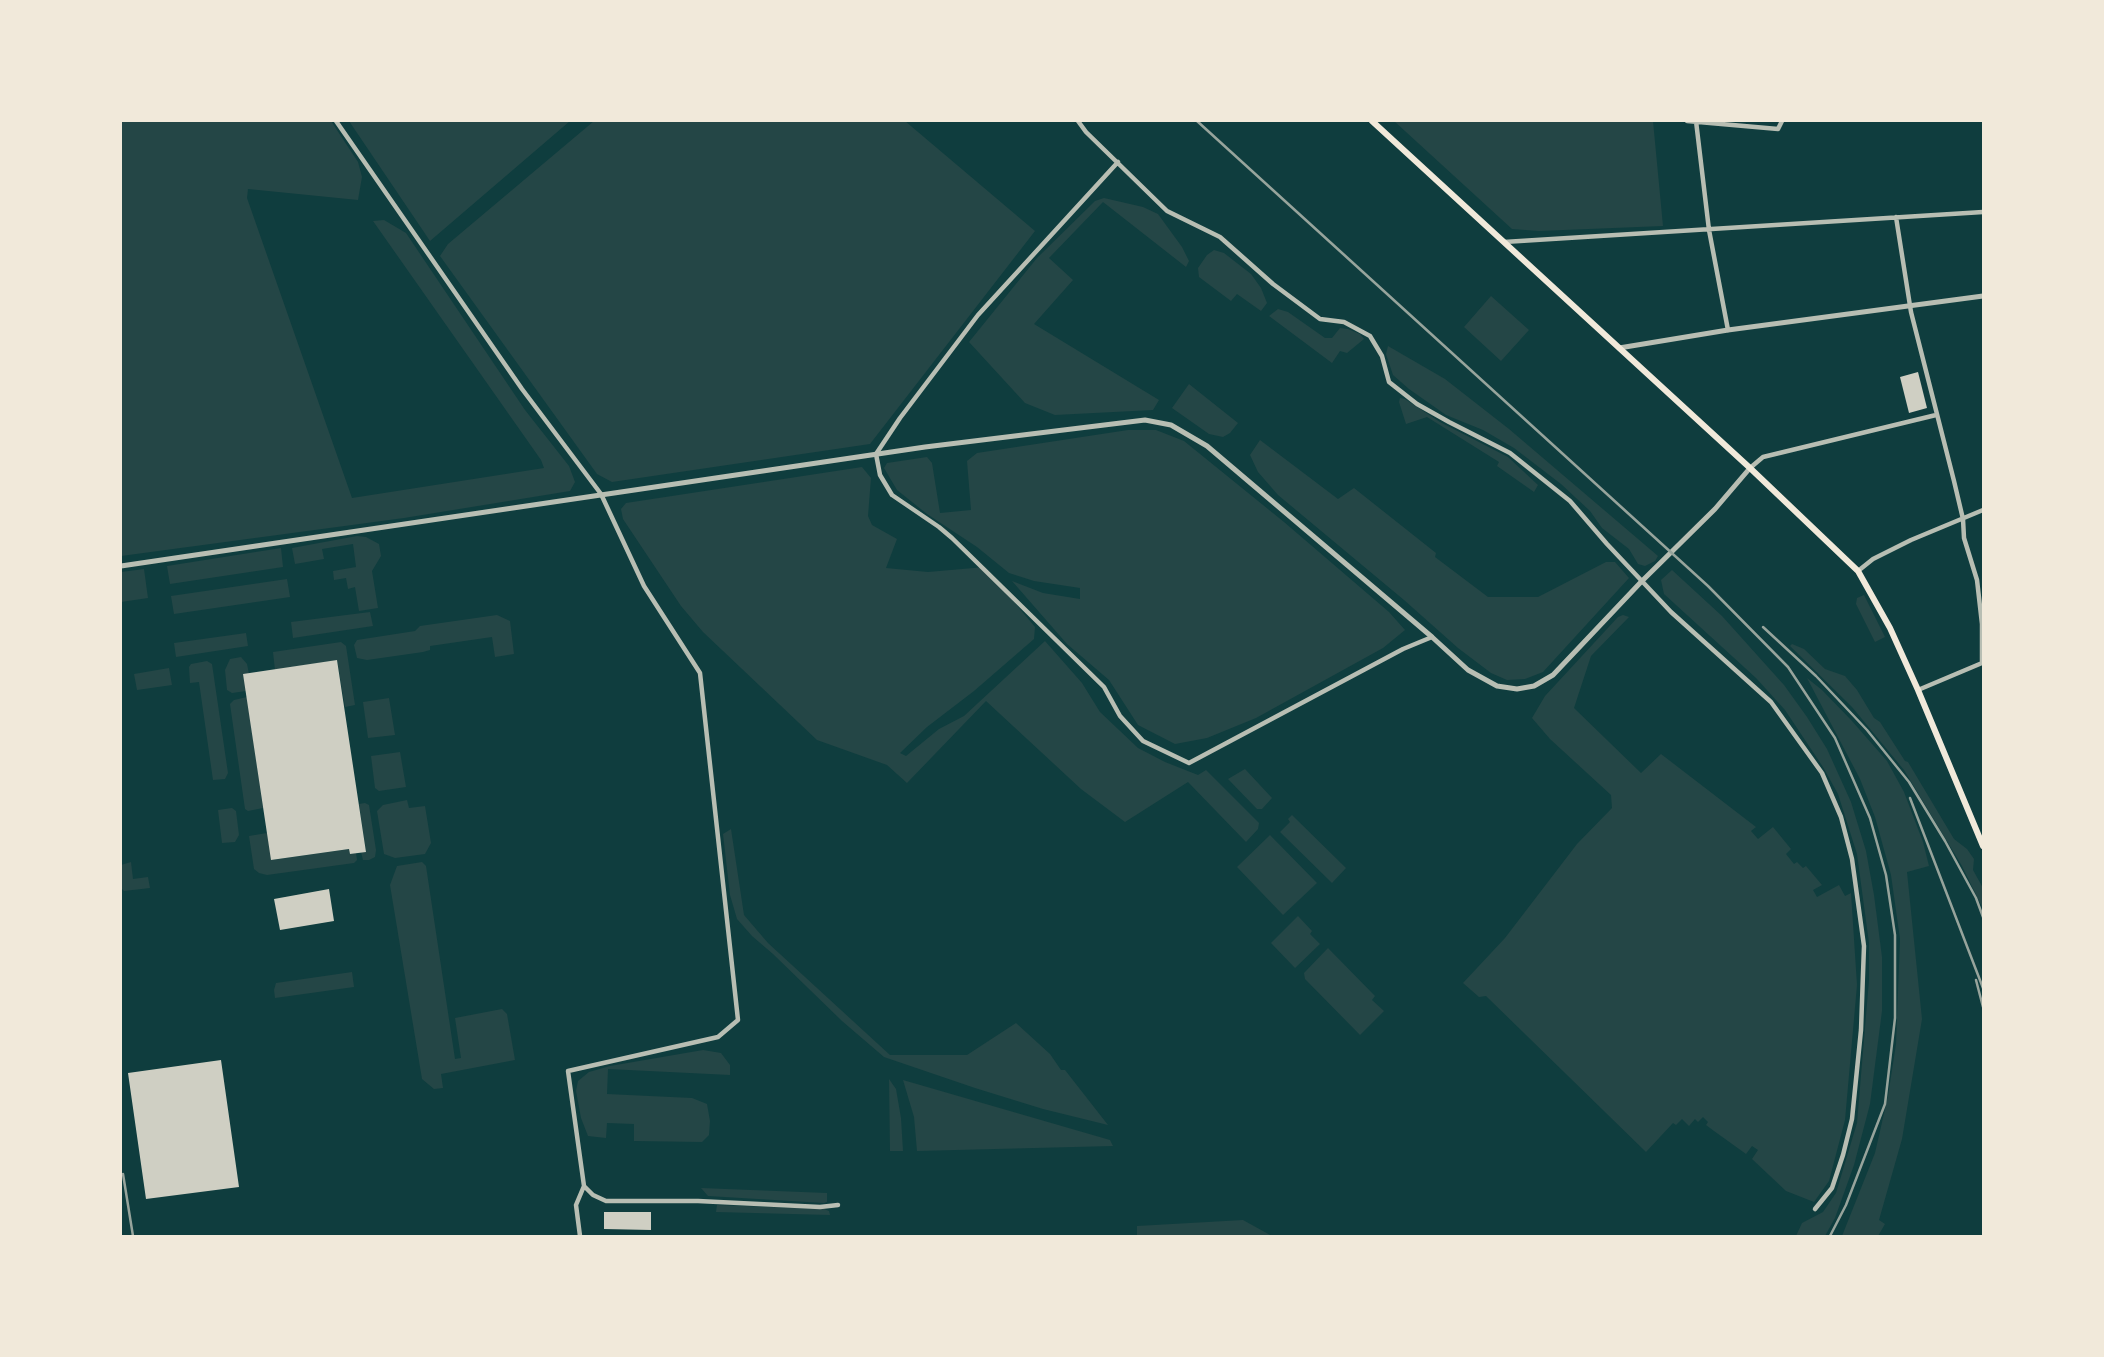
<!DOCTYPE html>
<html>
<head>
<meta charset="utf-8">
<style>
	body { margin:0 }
	#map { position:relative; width:2104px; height:1357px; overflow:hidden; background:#0f3d3e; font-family:"PT Sans Narrow",sans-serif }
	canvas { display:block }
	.frame { position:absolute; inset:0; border:122px solid #f1e9da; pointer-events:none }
</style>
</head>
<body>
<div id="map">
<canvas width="2104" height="1357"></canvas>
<div class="frame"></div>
</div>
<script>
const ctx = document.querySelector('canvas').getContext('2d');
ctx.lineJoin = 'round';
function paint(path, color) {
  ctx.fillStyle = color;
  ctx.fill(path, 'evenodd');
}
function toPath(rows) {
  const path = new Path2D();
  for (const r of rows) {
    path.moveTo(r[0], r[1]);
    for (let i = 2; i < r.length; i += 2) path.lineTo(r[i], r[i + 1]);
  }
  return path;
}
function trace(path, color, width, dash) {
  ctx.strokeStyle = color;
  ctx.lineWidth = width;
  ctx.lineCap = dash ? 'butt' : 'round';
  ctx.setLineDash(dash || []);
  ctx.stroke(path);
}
const green = toPath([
	[121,121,331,121,358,162,362,177,358,200,248,189,247,198,352,498,544,468,541,460,373,221,384,220,406,233,525,410,569,466,575,482,570,491,404,518,121,556],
	[349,121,570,121,430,241],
	[594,121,850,122,905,121,1035,231,870,444,612,482,597,474,440,256,448,244],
	[1394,121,1653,121,1663,226,1539,231,1512,229],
	[1104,198,1143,207,1158,214,1182,247,1189,261,1186,267,1103,202,1049,258,1073,280,1034,324,1159,400,1153,410,1055,415,1025,403,969,342,1037,258,1095,201],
	[1214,250,1224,253,1251,274,1261,288,1267,303,1261,311,1237,294,1231,301,1199,277,1198,268,1207,255],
	[1491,296,1529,330,1501,361,1464,327],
	[1278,309,1288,312,1325,338,1332,338,1340,328,1348,329,1360,334,1364,339,1347,353,1340,351,1332,363,1269,316],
	[1388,346,1445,379,1509,429,1658,556,1655,561,1645,566,1638,564,1629,549,1602,528,1590,511,1561,484,1514,448,1483,430,1446,415,1409,389,1393,375,1386,354],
	[1189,384,1238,423,1230,433,1223,437,1209,434,1172,408],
	[1400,398,1405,399,1440,422,1508,457,1538,485,1534,492,1497,466,1499,462,1427,417,1406,424,1399,402],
	[1128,430,1156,430,1184,441,1284,522,1389,612,1405,630,1383,648,1256,718,1207,738,1175,744,1138,725,1109,680,1067,644,1012,581,1043,593,1080,599,1080,588,1034,581,1009,573,977,547,927,514,897,490,884,468,887,463,927,457,932,463,940,513,971,510,967,461,977,453],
	[1260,440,1338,499,1354,488,1436,553,1435,557,1488,597,1538,597,1606,562,1615,562,1629,578,1543,672,1525,679,1507,680,1491,673,1458,648,1404,600,1278,495,1258,472,1250,455],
	[862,467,871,478,868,516,872,525,897,539,886,568,928,572,985,567,1035,627,1034,639,974,691,927,727,900,753,906,756,939,729,964,716,1045,641,1082,683,1100,712,1138,748,1165,762,1198,775,1206,770,1259,823,1258,829,1246,842,1188,782,1125,822,1081,789,986,701,907,783,887,765,817,740,703,632,681,606,623,519,621,509,626,503],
	[357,536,366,537,379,544,381,556,372,571,378,608,359,611,355,587,348,589,346,578,334,580,333,571,356,567,353,544,322,549,324,559,295,564,292,548],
	[281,548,283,567,170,584,167,566],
	[144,569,148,598,121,602,121,572],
	[1672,570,1722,616,1784,685,1807,717,1827,749,1851,802,1866,851,1874,895,1882,957,1882,1011,1870,1104,1854,1165,1835,1218,1825,1236,1796,1236,1802,1223,1823,1212,1836,1193,1857,1123,1869,980,1869,943,1857,854,1838,794,1823,767,1785,710,1756,678,1664,594,1661,580],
	[287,579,290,597,174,614,171,596],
	[1864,595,1885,637,1875,642,1856,604,1857,598],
	[370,612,373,626,293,638,291,622],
	[497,615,510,621,514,654,495,657,492,637,430,646,430,650,423,652,367,660,357,658,354,645,357,640,415,631,420,626],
	[1623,615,1629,617,1591,656,1574,708,1641,773,1661,754,1756,827,1751,831,1758,839,1773,827,1791,849,1786,854,1794,864,1797,862,1803,868,1806,866,1822,885,1813,890,1817,897,1839,885,1845,896,1851,893,1857,985,1845,1120,1829,1181,1814,1202,1786,1191,1752,1159,1758,1150,1752,1146,1746,1154,1714,1131,1706,1125,1708,1122,1703,1117,1698,1122,1695,1119,1689,1126,1682,1119,1676,1125,1673,1123,1646,1152,1486,996,1479,997,1463,983,1505,938,1577,844,1612,808,1611,795,1550,739,1532,718,1545,696,1618,617],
	[246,633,248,646,176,657,174,643],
	[341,642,346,646,355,705,345,707,337,660,275,670,273,652],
	[1792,644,1804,649,1825,669,1845,676,1857,690,1874,718,1880,722,1905,761,1908,762,1954,839,1967,849,1974,859,1973,870,1983,888,1983,909,1962,866,1904,770,1852,707,1790,646],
	[241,657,247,664,249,674,246,691,232,693,227,690,225,670,230,659],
	[207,661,212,664,228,773,225,779,213,780,199,682,190,683,189,667,191,664],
	[169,668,172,685,137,690,134,674],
	[1807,678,1822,690,1852,721,1887,761,1904,792,1923,842,1929,866,1907,872,1922,1019,1902,1139,1879,1220,1885,1224,1878,1236,1842,1236,1875,1153,1888,1096,1896,1044,1900,939,1891,875,1875,817,1860,779],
	[247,697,263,808,248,811,245,809,230,704,234,700],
	[389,698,395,735,368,738,363,702],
	[400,752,406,787,379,791,375,788,371,756],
	[1245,769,1272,798,1262,809,1257,809,1228,779],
	[407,800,409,808,425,806,431,843,425,854,395,858,384,854,377,811,383,805],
	[365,803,369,805,376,850,375,857,369,860,363,860,361,852,366,851,359,804],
	[232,808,236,811,239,835,235,842,222,843,218,810],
	[1292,815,1346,868,1332,883,1280,832,1290,822,1288,819],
	[731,829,744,915,768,943,890,1055,967,1055,1016,1023,1050,1054,1061,1070,1065,1070,1108,1125,1043,1109,975,1088,884,1057,842,1021,773,954,752,936,737,919,730,895,723,834],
	[267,833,272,860,349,849,350,854,356,853,357,860,354,863,267,875,259,873,254,869,249,836],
	[1270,835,1317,883,1283,915,1237,867],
	[131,862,133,879,148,877,150,888,124,891,121,888,121,865],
	[422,862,426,866,455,1059,461,1058,455,1018,502,1009,507,1014,515,1060,441,1074,443,1088,434,1089,422,1079,390,885,397,866],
	[1298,916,1312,931,1310,934,1320,944,1295,968,1271,943],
	[1328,948,1375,996,1372,1000,1384,1011,1360,1035,1305,979,1304,973],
	[352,972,354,987,275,998,274,990,276,983],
	[703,1050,721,1053,730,1065,730,1075,608,1069,607,1094,692,1098,707,1104,710,1121,709,1135,702,1142,634,1141,634,1124,607,1123,606,1138,588,1136,581,1118,576,1091,578,1081,589,1072,610,1066],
	[889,1079,896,1089,901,1118,903,1151,890,1151],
	[903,1080,1110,1140,1113,1146,917,1151,914,1117],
	[701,1188,827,1193,827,1202,824,1203,708,1196],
	[717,1205,824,1209,829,1211,830,1215,716,1212],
	[1243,1220,1272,1236,1137,1236,1137,1226]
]);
const building = toPath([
	[1918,372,1927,408,1909,413,1900,377],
	[337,660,366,852,350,854,349,849,271,860,243,674],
	[329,889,334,921,280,930,274,899],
	[221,1060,239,1187,146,1199,128,1073],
	[604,1212,651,1212,651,1230,604,1229]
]);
const minor = toPath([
	[336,121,522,389,601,494,644,586,700,673,738,1020,718,1037,568,1071,584,1186,593,1195,606,1201,698,1201,820,1207,838,1205],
	[1078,121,1086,132,1167,211,1220,237,1273,284,1320,319,1344,322,1370,336,1382,356,1389,382,1417,404,1449,422,1510,453,1570,501,1607,544,1671,612,1771,702,1822,773,1841,817,1852,859,1864,946,1861,1030,1852,1119,1843,1155,1832,1188,1815,1209],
	[1687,121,1778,129,1782,121],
	[1696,121,1709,230,1728,330],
	[1118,162,978,315,900,418,876,454,880,475,892,495,939,527,952,538,1104,687,1120,716,1143,741,1189,763,1403,649,1432,637],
	[1896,217,1911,312,1954,481,1963,519,1964,538,1977,580,1982,624,1982,663],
	[1504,242,1983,212],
	[1750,468,1763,457,1936,415],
	[1858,571,1873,559,1911,540,1983,510],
	[1918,690,1982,663],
	[580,1236,576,1205,584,1186]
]);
const tertiary = toPath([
	[1619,348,1728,330,1983,296],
	[121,566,925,447,1145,420,1171,425,1207,446,1432,637,1468,670,1497,686,1517,689,1534,686,1553,675,1641,582,1715,509,1750,468]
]);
const secondary = toPath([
	[1372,121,1750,468,1858,571,1890,628,1918,690,1983,846]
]);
const rail = toPath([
	[1197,121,1708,586,1788,667,1835,738,1870,818,1886,875,1895,935,1895,1018,1885,1104,1846,1205,1830,1236],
	[1763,627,1816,676,1867,730,1909,782,1945,841,1976,898,1983,917],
	[1910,798,1983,988],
	[1976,980,1983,1007],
	[123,1174,133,1236]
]);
paint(green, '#244646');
paint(building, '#cfcfc3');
trace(minor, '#b8beb3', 4.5);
trace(tertiary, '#b8beb3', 5);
trace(secondary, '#f1e9da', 6);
trace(rail, '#97a49c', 2.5);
</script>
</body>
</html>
